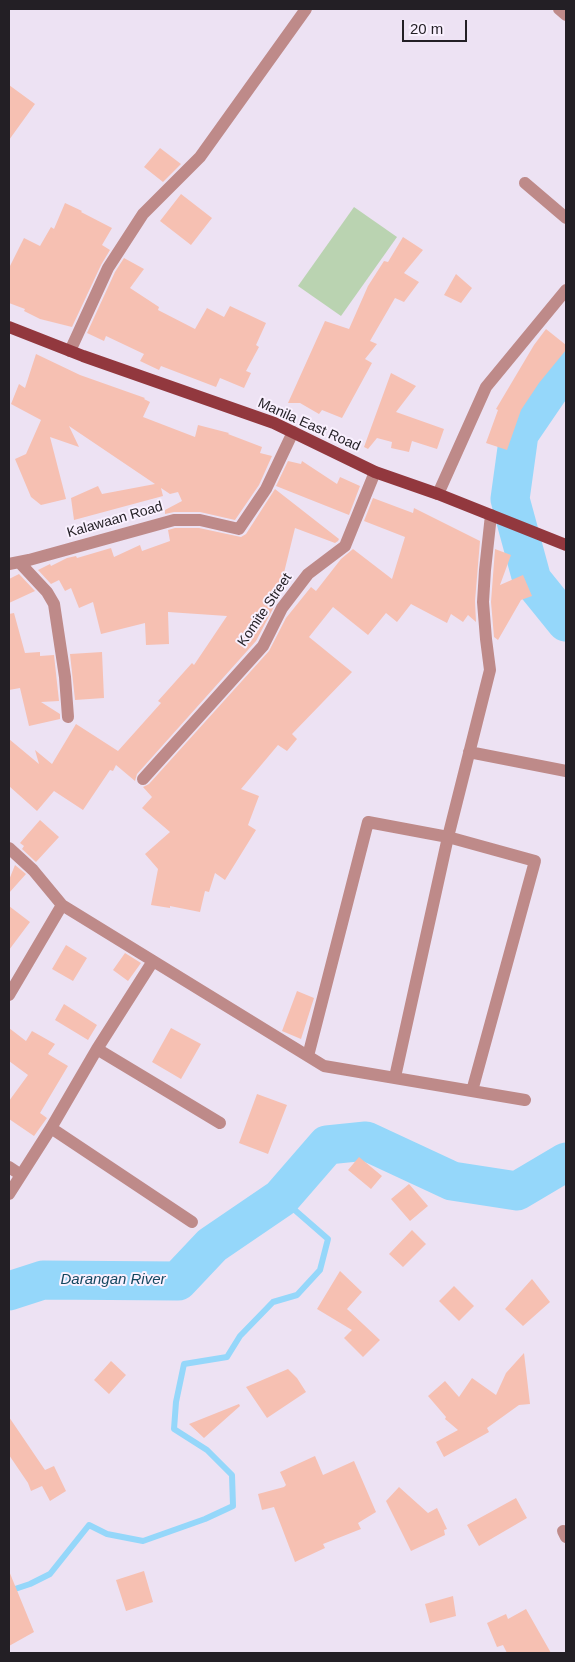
<!DOCTYPE html>
<html>
<head>
<meta charset="utf-8">
<style>
	body { margin:0 }
	#map { position:relative; width:575px; height:1662px; overflow:hidden; background:#ede2f3; font-family:Helvetica,sans-serif }
	canvas { display:block }
	.frame { position:absolute; inset:0; border:10px solid #231f25; pointer-events:none }
	.scale { position:absolute; left:402px; top:20px; width:65px; height:22px; box-sizing:border-box; border:2px solid #231f25; border-top:0; padding-left:6px; font-size:15px; line-height:18px; white-space:nowrap; color:#231f25; -webkit-text-stroke:4px #f9f0fe; paint-order:stroke }
</style>
</head>
<body>
<div id="map">
<canvas width="575" height="1662"></canvas>
<div class="frame"></div>
<div class="scale">20 m</div>
</div>
<script>
const ctx = document.querySelector('canvas').getContext('2d');
ctx.lineJoin = 'round';
function paint(path, color) {
  ctx.fillStyle = color;
  ctx.fill(path, 'evenodd');
}
function toPath(rows) {
  const path = new Path2D();
  for (const r of rows) {
    path.moveTo(r[0], r[1]);
    for (let i = 2; i < r.length; i += 2) path.lineTo(r[i], r[i + 1]);
  }
  return path;
}
function trace(path, color, width, dash) {
  ctx.strokeStyle = color;
  ctx.lineWidth = width;
  ctx.lineCap = dash ? 'butt' : 'round';
  ctx.setLineDash(dash || []);
  ctx.stroke(path);
}
function write(font, color, halo, rows, align = 'center') {
  ctx.font = font + ' Helvetica,sans-serif';
  ctx.lineWidth = 4;
  ctx.setLineDash([]);
  ctx.textBaseline = 'middle';
  ctx.strokeStyle = halo;
  ctx.fillStyle = color;
  for (const [text, x, y, turn = 0] of rows) {
    ctx.save();
    ctx.translate(x, y);
    ctx.rotate((+turn || 0) * Math.PI / 180);
    ctx.textAlign = isNaN(turn) ? turn : align;
    if (halo) ctx.strokeText(text, 0, 0);
    ctx.fillText(text, 0, 0);
    ctx.restore();
  }
}
const green = toPath([
	[354,207,397,237,341,316,298,286]
]);
const stream = toPath([
	[9,1591,30,1584,50,1574,89,1525,107,1534,143,1541,205,1519,233,1506,232,1475,207,1450,174,1429,176,1402,184,1364,227,1357,240,1336,273,1302,297,1295,320,1270,328,1239,281,1198]
]);
const river = toPath([
	[566,365,519,434,510,499,532,580,566,622],
	[9,1291,43,1280,178,1281,212,1245,281,1198,327,1145,366,1141,452,1181,517,1191,566,1162]
]);
const building = toPath([
	[9,85,35,104,9,140],
	[160,148,181,164,163,182,144,167],
	[181,194,212,218,191,245,160,221],
	[65,203,82,211,81,212,112,228,102,245,110,250,101,265,72,327,40,319,24,311,25,309,9,303,9,268,24,238,40,246,51,227,54,229],
	[403,237,423,250,404,273,419,282,404,302,395,298,370,341,377,344,365,359,372,363,342,418,322,410,319,414,300,403,288,403,325,321,349,329,368,286,384,261,388,262],
	[124,258,144,269,130,288,159,307,158,310,195,329,207,308,224,317,230,306,266,323,256,345,259,347,246,371,251,373,244,388,220,378,216,387,161,366,159,370,140,361,144,354,106,336,104,341,87,333,115,272],
	[456,274,472,288,461,303,444,295],
	[546,329,566,345,566,350,539,383,521,410,507,450,486,443,498,410,496,409,534,345],
	[36,354,80,375,145,398,144,399,150,402,143,417,195,437,198,425,229,433,228,434,262,447,260,453,272,456,259,485,235,520,200,512,174,512,165,514,165,510,182,501,178,492,170,494,161,488,163,496,74,520,71,498,98,486,102,494,155,484,69,426,79,447,50,437,66,499,41,505,31,497,15,459,26,454,41,420,11,404,19,384,25,388],
	[391,373,416,386,396,412,444,429,437,449,412,441,409,452,391,448,392,442,377,438,368,449,364,447],
	[288,461,301,464,302,461,337,484,340,477,360,486,349,515,276,486],
	[275,489,339,539,338,541,335,543,295,528,277,601,256,641,137,774,135,781,116,765,113,771,110,770,83,810,54,791,37,811,9,786,9,739,39,764,35,750,52,764,76,724,118,751,161,703,158,701,192,663,194,665,227,616,168,612,169,644,146,645,145,623,101,634,93,602,79,608,71,588,65,591,59,580,51,584,38,570,50,564,51,566,67,558,76,556,77,558,111,548,114,557,140,545,142,551,170,541,168,530,175,528,199,528,241,537,246,534],
	[373,498,413,513,414,508,480,541,475,601,476,622,468,615,463,622,451,614,447,623,411,604,397,622,386,613,368,635,333,607,309,637,352,672,292,734,297,739,287,751,278,745,241,789,259,796,248,825,256,830,225,880,215,873,209,892,205,891,200,912,170,906,170,908,151,905,158,869,145,854,170,832,142,808,152,797,143,787,149,784,269,651,286,618,311,587,316,591,341,559,353,549,392,579,405,537,364,521],
	[495,549,511,555,500,585,523,575,532,596,521,600,498,640,494,637,491,602],
	[19,574,35,591,9,603,9,579],
	[14,613,25,653,40,652,40,656,54,655,59,701,41,702,60,714,60,719,29,726,20,688,9,690,9,614],
	[102,652,104,698,75,700,70,654],
	[40,820,59,837,36,862,22,849,24,846,20,843],
	[15,865,26,874,9,893,9,880],
	[9,906,30,922,9,950],
	[66,945,87,958,73,981,52,969],
	[125,953,141,963,128,981,113,970],
	[297,991,314,998,301,1039,282,1031],
	[64,1004,97,1025,88,1040,55,1020],
	[9,1028,26,1041,32,1031,55,1044,48,1054,68,1066,40,1113,47,1118,34,1136,9,1119,9,1101,28,1075,9,1061],
	[171,1028,201,1044,181,1079,152,1062],
	[257,1094,287,1105,268,1154,239,1143],
	[359,1157,382,1176,371,1189,348,1170],
	[409,1184,428,1206,410,1221,391,1199],
	[412,1230,426,1244,403,1267,389,1254],
	[340,1271,362,1292,347,1309,380,1340,363,1357,344,1338,352,1330,317,1309],
	[532,1279,550,1302,523,1326,505,1309],
	[454,1286,474,1306,459,1321,439,1301],
	[524,1353,530,1404,519,1405,487,1428,489,1432,444,1457,436,1442,458,1430,445,1419,446,1417,428,1396,445,1381,459,1397,472,1378,496,1395,506,1373],
	[111,1361,126,1375,109,1394,94,1380],
	[288,1369,297,1378,306,1392,267,1418,246,1387],
	[239,1404,240,1406,204,1438,189,1424],
	[9,1417,45,1470,54,1466,66,1491,50,1501,42,1486,31,1491,28,1483,9,1455],
	[315,1456,323,1475,354,1461,376,1512,358,1523,361,1529,323,1544,325,1548,295,1562,274,1507,262,1510,258,1494,284,1487,286,1485,280,1472],
	[399,1487,428,1513,437,1508,447,1529,444,1530,445,1535,411,1551,386,1501],
	[516,1498,527,1518,479,1546,467,1525],
	[9,1571,34,1632,9,1646],
	[144,1571,153,1602,126,1611,116,1580],
	[453,1596,456,1616,430,1623,425,1604],
	[526,1609,551,1653,507,1653,503,1645,497,1647,487,1623,506,1614,508,1619]
]);
const minor = toPath([
	[559,9,566,15],
	[525,183,566,218],
	[70,351,108,268,143,214,200,157,306,9],
	[438,494,486,387,566,290],
	[19,562,47,592,54,604,65,677,68,717],
	[9,564,29,560,174,520,200,520,239,529,266,489,293,432],
	[469,752,566,771],
	[143,779,263,646,282,608,308,574,345,546,375,472],
	[9,848,33,870,62,905,324,1066,525,1100],
	[9,995,62,905],
	[97,1049,220,1123],
	[308,1056,368,822,448,837,535,861,472,1091],
	[395,1077,448,837,490,670,486,639,483,602,485,570,491,515],
	[51,1128,192,1222],
	[9,1167,21,1175],
	[9,1194,51,1128,97,1049,153,961],
	[563,1531,566,1537]
]);
const major = toPath([
	[9,327,83,356,274,423,375,472,438,494,566,545]
]);
const streetNames = [
	["Manila East Road",309,425,24],
	["Kalawaan Road",115,520,-16],
	["Komite Street",265,610,-56]
];
const waterNames = [
	["Darangan River",113,1280]
];
paint(green, '#bad3b1');
trace(stream, '#95d7fa', 6);
trace(river, '#95d7fa', 39);
paint(building, '#f6c0b2');
trace(minor, '#be8a89', 12);
trace(major, '#92383e', 12);
write('14px', '#231f25', '#f9f0fe', streetNames);
write('italic 15px', '#144860', '#f9f0fe', waterNames);
</script>
</body>
</html>
